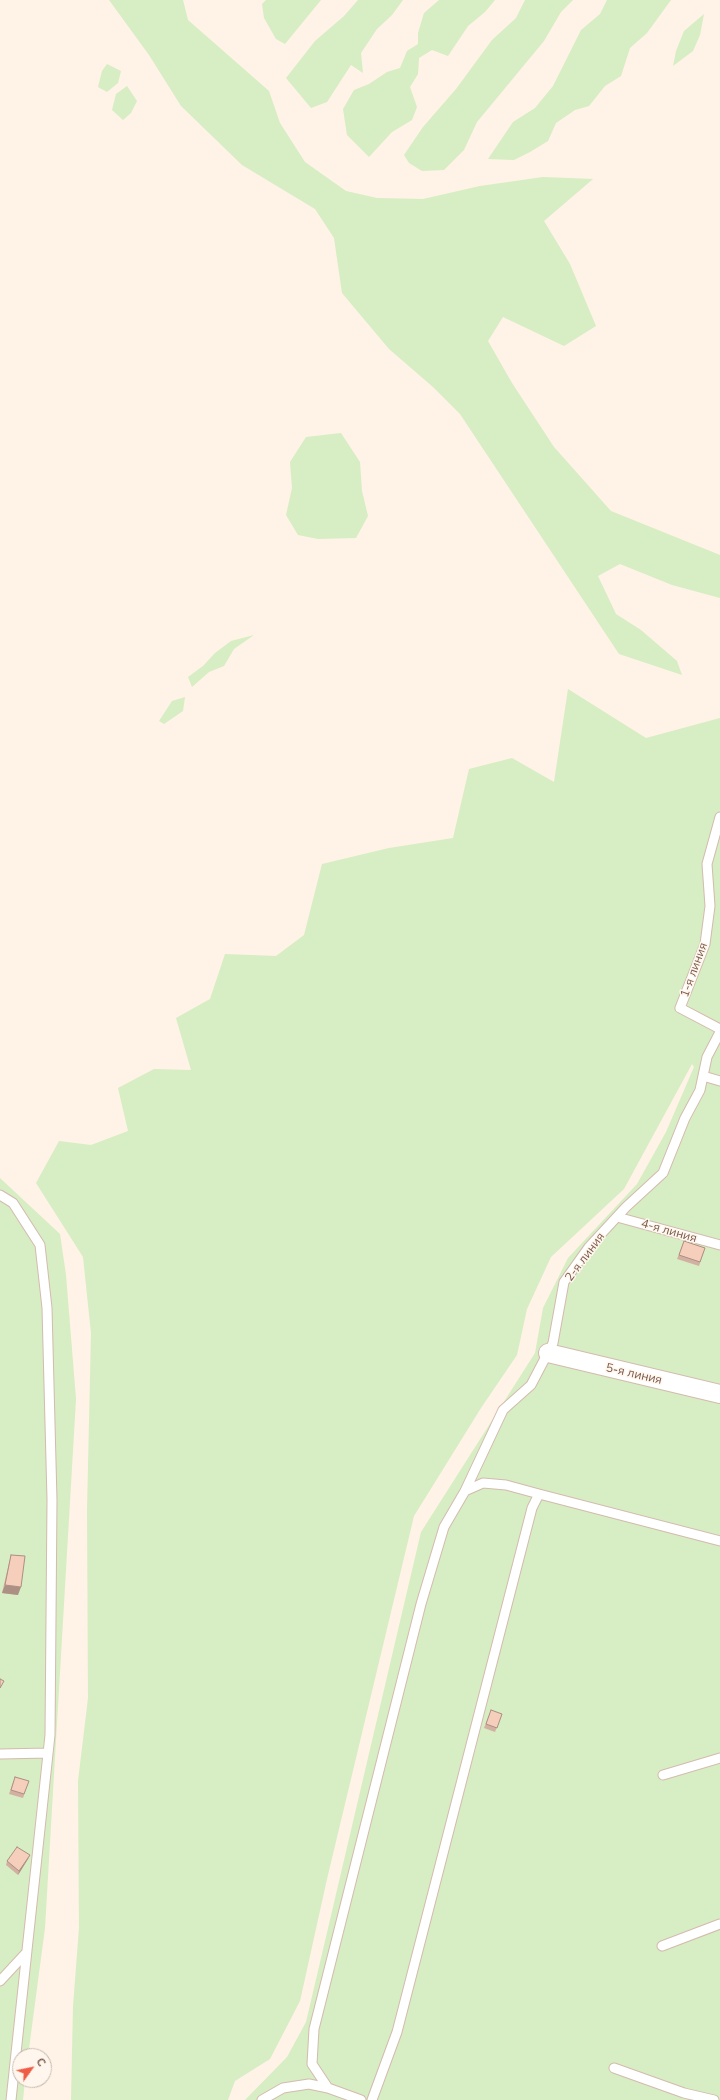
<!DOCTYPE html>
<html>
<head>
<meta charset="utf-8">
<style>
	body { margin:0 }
	#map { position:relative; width:720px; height:2100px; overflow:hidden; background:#fef3e6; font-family:Mulish,sans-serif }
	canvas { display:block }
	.north { position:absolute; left:12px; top:2048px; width:40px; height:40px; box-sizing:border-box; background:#fff7ee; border:1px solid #c9b7ac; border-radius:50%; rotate:57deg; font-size:11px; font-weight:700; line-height:16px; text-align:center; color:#795649 }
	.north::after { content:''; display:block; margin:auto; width:14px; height:18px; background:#ee5d45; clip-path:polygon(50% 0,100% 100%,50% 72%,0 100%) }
</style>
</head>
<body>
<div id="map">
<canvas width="720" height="2100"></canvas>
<div class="north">С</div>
</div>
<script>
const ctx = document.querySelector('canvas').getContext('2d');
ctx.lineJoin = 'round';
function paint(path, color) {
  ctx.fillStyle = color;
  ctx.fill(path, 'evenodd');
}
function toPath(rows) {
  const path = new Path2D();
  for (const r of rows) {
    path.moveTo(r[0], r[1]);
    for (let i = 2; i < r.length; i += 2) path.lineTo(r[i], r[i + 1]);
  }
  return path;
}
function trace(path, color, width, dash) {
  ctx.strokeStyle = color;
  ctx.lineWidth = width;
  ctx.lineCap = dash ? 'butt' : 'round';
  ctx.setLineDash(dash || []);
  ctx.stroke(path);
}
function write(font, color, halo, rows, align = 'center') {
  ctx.font = font + ' Mulish,sans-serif';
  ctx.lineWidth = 3;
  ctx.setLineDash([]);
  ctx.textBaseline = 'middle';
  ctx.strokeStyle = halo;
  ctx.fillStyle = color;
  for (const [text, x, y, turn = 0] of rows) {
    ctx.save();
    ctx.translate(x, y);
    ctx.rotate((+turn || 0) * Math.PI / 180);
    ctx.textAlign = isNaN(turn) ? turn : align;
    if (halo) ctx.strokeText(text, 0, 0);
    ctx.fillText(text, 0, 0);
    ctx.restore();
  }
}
const green = toPath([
	[109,0,183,0,188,20,269,91,280,123,305,162,346,191,377,198,423,199,480,186,543,177,593,179,544,221,570,264,596,326,564,346,503,317,488,341,512,383,554,447,611,511,720,555,720,598,672,585,620,564,598,576,616,614,641,630,677,661,682,675,619,654,460,414,433,387,389,349,342,293,334,238,315,209,242,165,181,106,149,55],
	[266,0,321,0,285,44,276,39,264,18,262,4],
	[358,0,403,0,392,15,377,29,361,53,363,73,351,65,327,102,311,108,286,78,315,41,344,16],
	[439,0,495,0,485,12,468,26,448,56,432,50,419,58,418,74,410,87,417,107,412,120,392,132,369,157,347,135,343,109,354,90,369,84,387,72,400,68,407,51,418,44,418,33,424,13],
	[525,0,573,0,561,12,544,41,477,122,464,150,444,170,422,171,409,163,404,155,423,127,456,89,492,40,516,18],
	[607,0,671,0,647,33,630,48,621,76,605,86,589,106,575,110,556,123,548,141,530,152,514,160,488,159,513,122,535,108,553,86,581,30,600,14],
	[704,14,700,35,693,51,673,66,676,51,684,31],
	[107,64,121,71,118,83,107,92,98,87,102,71],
	[127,86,137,101,131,113,123,120,112,110,116,94],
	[341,433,360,462,362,491,368,516,356,538,318,539,298,535,286,515,292,488,290,462,306,437],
	[254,635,234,649,224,666,209,672,192,687,188,677,203,666,215,653,231,641],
	[568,689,646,738,720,718,720,2100,245,2100,287,2057,306,2022,421,1532,535,1353,543,1308,568,1258,637,1184,666,1132,694,1067,692,1064,624,1189,551,1257,527,1309,517,1355,481,1408,414,1516,327,1879,300,2001,270,2059,235,2081,228,2100,71,2100,73,2006,79,1928,78,1781,88,1698,87,1511,91,1333,83,1257,36,1183,59,1141,91,1145,128,1131,118,1088,154,1069,191,1070,176,1018,210,999,225,954,276,956,304,935,322,864,389,848,453,838,469,769,512,758,554,782],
	[185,697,183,711,164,724,159,721,172,701],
	[0,1178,60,1234,66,1275,76,1399,45,1928,28,2056,20,2056,20,2080,25,2080,23,2100,0,2100]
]);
const service = toPath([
	[720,817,707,864,710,906,705,944,680,1008,720,1029],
	[703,1076,720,1081],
	[0,1195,13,1203,40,1245,47,1308,52,1500,50,1735,11,2100],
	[617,1217,720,1245],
	[465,1491,503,1410,531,1385,553,1343,564,1282,589,1247,626,1207,663,1173,685,1118,700,1090,707,1057,720,1032],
	[0,1754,48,1753],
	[663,1775,720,1758],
	[662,1946,720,1924],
	[0,1981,26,1953],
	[614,2068,684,2093,714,2100],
	[328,2088,312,2064,314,2029,421,1604,444,1527,465,1491,483,1483,506,1485,539,1494],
	[262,2100,283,2088,309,2084,328,2088,361,2100],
	[372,2100,397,2032,532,1508,539,1494,720,1541]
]);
const minor = toPath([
	[548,1353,720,1394]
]);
const wall = toPath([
	[684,1241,705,1248,699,1266,677,1259],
	[11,1555,18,1595,2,1593,9,1563],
	[491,1710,502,1714,495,1732,484,1728],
	[15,1777,29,1781,23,1798,9,1794],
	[30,1855,28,1859,18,1875,6,1865,7,1861]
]);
const shadedWall = toPath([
	[5,1585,21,1587,18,1595,2,1593],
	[30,1855,28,1859,18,1875,19,1871]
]);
const building = toPath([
	[684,1241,705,1248,700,1262,679,1255,684,1241],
	[11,1555,25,1556,21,1587,5,1585,11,1555],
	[0,1679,4,1681,0,1688,0,1679],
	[491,1710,502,1714,497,1728,486,1724,491,1710],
	[15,1777,29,1781,24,1794,11,1790,15,1777],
	[17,1847,30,1855,19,1871,7,1861,17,1847]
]);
const streetNames = [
	["1-я линия",694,970,-70],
	["4-я линия",669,1231,16],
	["2-я линия",585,1257,-53],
	["5-я линия",634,1374,13]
];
paint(green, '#d7edc3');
trace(service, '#d3bbae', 11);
trace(minor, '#d3bbae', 20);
trace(service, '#fff', 9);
trace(minor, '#fff', 18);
paint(wall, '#d3b1a2');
paint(shadedWall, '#ac9084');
paint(building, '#f5cebc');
trace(building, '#ac9084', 1);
write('12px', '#795649', '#fff7ee', streetNames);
</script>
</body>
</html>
